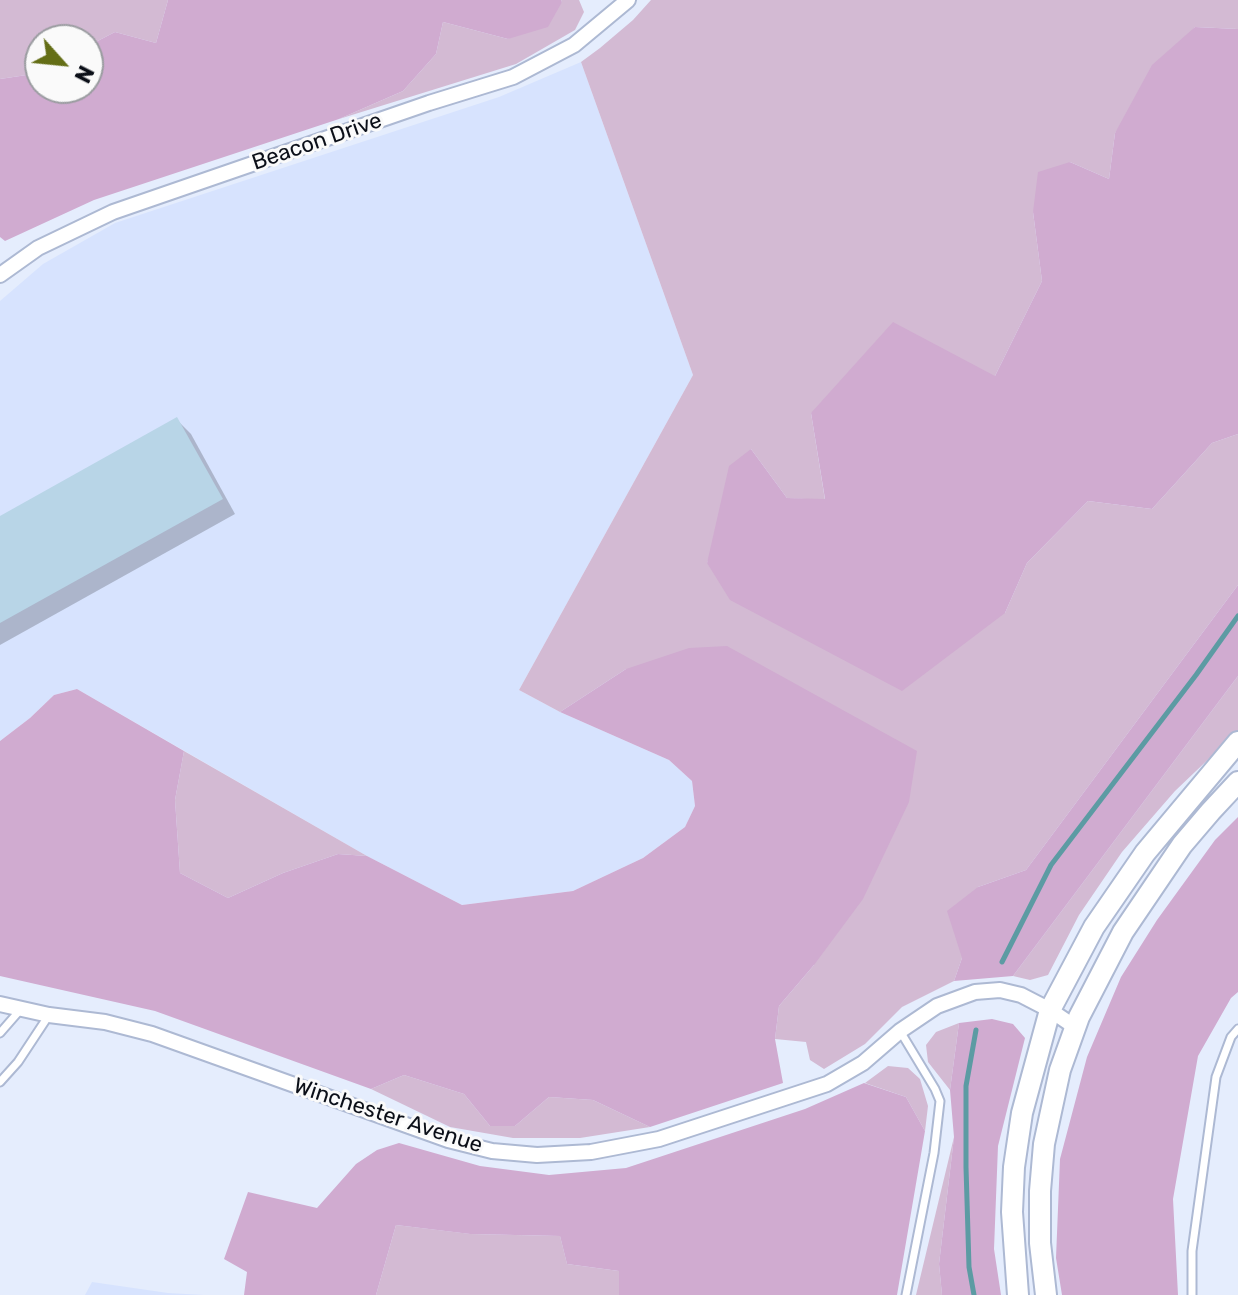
<!DOCTYPE html>
<html>
<head>
<meta charset="utf-8">
<style>
	body { margin:0 }
	#map { position:relative; width:1238px; height:1295px; overflow:hidden; background:#e5edfd; font-family:Rubik,sans-serif }
	canvas { display:block }
	.north { position:absolute; left:24px; top:24px; width:80px; height:80px; box-sizing:border-box; background:#fafafa; border:2px solid #9a9ca0; border-radius:50%; rotate:117deg; font-size:22px; font-weight:700; line-height:32px; text-align:center; color:#0b0f18 }
	.north::after { content:''; display:block; margin:auto; width:28px; height:36px; background:#646e16; clip-path:polygon(50% 0,100% 100%,50% 72%,0 100%) }
</style>
</head>
<body>
<div id="map">
<canvas width="1238" height="1295"></canvas>
<div class="north">N</div>
</div>
<script>
const ctx = document.querySelector('canvas').getContext('2d');
ctx.lineJoin = 'round';
function paint(path, color) {
  ctx.fillStyle = color;
  ctx.fill(path, 'evenodd');
}
function toPath(rows) {
  const path = new Path2D();
  for (const r of rows) {
    path.moveTo(r[0], r[1]);
    for (let i = 2; i < r.length; i += 2) path.lineTo(r[i], r[i + 1]);
  }
  return path;
}
function trace(path, color, width, dash) {
  ctx.strokeStyle = color;
  ctx.lineWidth = width;
  ctx.lineCap = dash ? 'butt' : 'round';
  ctx.setLineDash(dash || []);
  ctx.stroke(path);
}
function write(font, color, halo, rows, align = 'center') {
  ctx.font = font + ' Rubik,sans-serif';
  ctx.lineWidth = 6;
  ctx.setLineDash([]);
  ctx.textBaseline = 'middle';
  ctx.strokeStyle = halo;
  ctx.fillStyle = color;
  for (const [text, x, y, turn = 0] of rows) {
    ctx.save();
    ctx.translate(x, y);
    ctx.rotate((+turn || 0) * Math.PI / 180);
    ctx.textAlign = isNaN(turn) ? turn : align;
    if (halo) ctx.strokeText(text, 0, 0);
    ctx.fillText(text, 0, 0);
    ctx.restore();
  }
}
const built = toPath([
	[581,62,693,375,519,690,560,712,669,760,692,781,695,806,685,827,643,858,573,891,462,905,367,856,77,689,54,695,30,718,0,741,0,301,43,264,115,223,499,97],
	[92,1282,168,1293,204,1295,85,1295]
]);
const green = toPath([
	[0,0,168,0,156,43,115,32,88,46,88,40,40,40,40,73,0,79],
	[561,0,579,0,584,12,575,30,516,64,339,119,403,91,436,54,443,22,508,39,562,2],
	[651,0,1238,0,1238,29,1195,27,1115,133,1109,179,1070,162,1033,212,1042,281,995,376,811,413,825,500,787,498,751,449,707,563,1005,613,1027,563,1088,501,1152,509,1212,443,1238,434,1238,585,1026,870,978,887,962,958,954,981,902,1007,865,1044,824,1069,810,1060,806,1042,775,1039,779,1006,814,965,626,669,560,712,519,690,693,375,581,62,600,48,633,20],
	[1238,676,1238,731,1175,791,1122,852,1079,915,1048,975,1030,980,1013,976],
	[184,751,367,856,338,854,283,873,228,898,180,873,175,800],
	[959,1023,950,1090,928,1062,926,1045,936,1032],
	[888,1066,908,1068,920,1079,928,1106,925,1131,906,1097,865,1083],
	[404,1075,464,1094,490,1126,515,1126,549,1097,593,1100,650,1127,580,1138,513,1138,450,1127,371,1089],
	[954,1137,939,1264,942,1295,916,1295],
	[396,1225,471,1234,560,1236,567,1264,619,1271,619,1295,376,1295]
]);
const forest = toPath([
	[168,0,561,0,562,2,548,27,508,39,443,22,436,54,403,91,339,119,94,200,5,241,0,237,0,79,40,73,40,88,88,88,88,46,115,32,156,43],
	[1195,27,1238,29,1238,434,1212,443,1152,509,1088,501,1027,563,1005,613,902,691,730,600,707,563,729,466,751,449,787,498,825,499,811,413,893,322,995,376,1042,281,1033,212,1038,172,1070,162,1109,179,1115,133,1152,65],
	[1238,585,1238,676,1013,976,954,981,962,958,947,911,978,887,1026,870],
	[727,646,917,751,909,802,863,899,814,965,779,1006,775,1039,783,1083,650,1127,593,1100,549,1097,515,1126,490,1126,464,1094,404,1075,371,1089,155,1011,0,976,0,741,30,718,54,695,77,689,184,751,175,800,180,873,228,898,283,873,338,854,367,856,462,905,573,891,643,858,685,827,695,806,692,781,669,760,560,712,626,669,689,648],
	[1238,817,1238,992,1231,998,1198,1056,1173,1199,1178,1295,1062,1295,1056,1258,1060,1159,1087,1057,1121,977,1157,920,1215,840],
	[992,1019,1013,1024,1025,1038,998,1146,994,1249,1001,1295,942,1295,939,1264,954,1137,950,1090,959,1023],
	[864,1083,906,1097,925,1131,897,1295,619,1295,619,1271,567,1264,560,1236,470,1234,396,1225,376,1295,244,1295,247,1272,224,1259,248,1192,317,1208,356,1164,377,1150,399,1143,480,1166,549,1175,626,1168,805,1109]
]);
const shadow = toPath([
	[177,420,191,434,235,514,0,645,0,519]
]);
const stream = toPath([
	[1002,962,1051,865,1196,675,1238,616],
	[974,1295,969,1267,966,1167,966,1086,976,1030]
]);
const building = toPath([
	[177,417,223,499,0,623,0,516]
]);
const service = toPath([
	[900,1031,935,1089,940,1101,934,1153,906,1295],
	[0,1033,21,1009],
	[0,1082,18,1062,49,1015],
	[1192,1295,1192,1251,1216,1077,1231,1037,1238,1029]
]);
const minor = toPath([
	[0,275,38,248,113,212,429,103,513,77,574,45,628,0],
	[0,1004,49,1015,105,1022,152,1034,448,1140,492,1151,537,1155,591,1152,659,1139,827,1084,863,1063,900,1031,937,1006,975,992,1000,990,1021,995,1050,1010,1075,1027]
]);
const secondary = toPath([
	[1018,1295,1012,1212,1014,1167,1022,1113,1050,1010,1094,927,1145,853,1238,742],
	[1046,1295,1040,1243,1040,1191,1044,1144,1060,1070,1079,1017,1123,932,1182,845,1211,811,1238,782]
]);
const streetNames = [
	["Beacon Drive",317,142,-19],
	["Winchester Avenue",388,1116,18]
];
paint(built, '#d7e3fe');
paint(green, '#d3bad3');
paint(forest, '#d0abd0');
paint(shadow, '#0003');
trace(stream, '#5c9ba3', 5);
paint(building, '#b8d5e7');
trace(service, '#adb9d3', 11);
trace(minor, '#adb9d3', 18);
trace(secondary, '#adb9d3', 24);
trace(service, '#fff', 7);
trace(minor, '#fff', 14);
trace(secondary, '#fff', 20);
write('22px', '#0b0f18', '#fafafa', streetNames);
</script>
</body>
</html>
